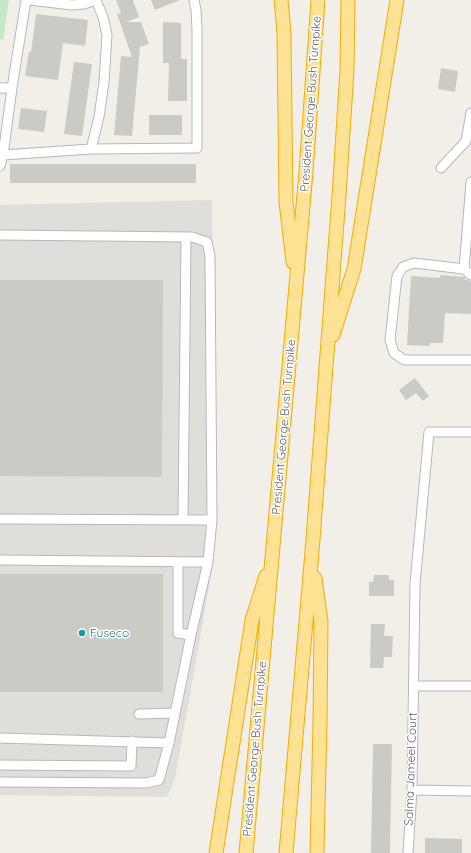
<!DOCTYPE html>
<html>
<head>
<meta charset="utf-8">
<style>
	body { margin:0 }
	canvas { display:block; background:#f1efe8 }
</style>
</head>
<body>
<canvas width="471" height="853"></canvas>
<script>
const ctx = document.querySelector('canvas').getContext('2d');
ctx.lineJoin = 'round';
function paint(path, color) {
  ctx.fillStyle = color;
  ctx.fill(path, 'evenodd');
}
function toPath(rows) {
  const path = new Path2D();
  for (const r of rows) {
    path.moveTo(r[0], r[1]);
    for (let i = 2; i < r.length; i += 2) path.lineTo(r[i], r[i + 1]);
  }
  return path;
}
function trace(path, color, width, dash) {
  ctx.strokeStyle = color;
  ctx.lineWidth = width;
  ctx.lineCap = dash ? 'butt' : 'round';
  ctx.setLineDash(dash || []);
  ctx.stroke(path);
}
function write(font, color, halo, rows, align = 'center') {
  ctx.font = font + ' Quicksand,sans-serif';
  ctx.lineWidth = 3;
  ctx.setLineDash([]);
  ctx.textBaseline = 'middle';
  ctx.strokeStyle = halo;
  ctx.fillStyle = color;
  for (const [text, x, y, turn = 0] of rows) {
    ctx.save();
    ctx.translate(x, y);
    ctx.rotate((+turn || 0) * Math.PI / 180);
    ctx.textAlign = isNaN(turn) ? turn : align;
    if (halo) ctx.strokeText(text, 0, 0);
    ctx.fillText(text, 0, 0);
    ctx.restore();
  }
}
const industrial = toPath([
	[212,200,214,373,212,570,175,779,167,797,0,795,0,205]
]);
const green = toPath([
	[0,0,9,0,3,40,0,39]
]);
const building = toPath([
	[116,0,133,0,139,17,127,22,141,22,149,44,140,47,132,136,114,135,121,56,132,57,117,14,121,13],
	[151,0,180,0,155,10],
	[36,14,88,20,85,46,63,43,58,80,25,76,29,51,31,52],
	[163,22,181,23,181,59,187,59,187,101,168,101,169,63,163,63],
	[74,62,92,64,82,136,64,134],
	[441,68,458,71,455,92,438,89],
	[21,108,47,111,44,132,18,129],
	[149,115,182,115,182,135,149,135],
	[10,164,196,164,196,183,10,183],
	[440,275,464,277,466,280,471,281,471,314,445,313,443,343,430,343,430,346,407,345,411,276,440,278],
	[0,280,163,280,162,477,0,476],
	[415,378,429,396,423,401,416,393,406,400,399,390],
	[0,574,163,574,163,692,0,692],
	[374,575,389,575,389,580,394,580,394,596,369,596,369,582,373,582],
	[371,624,385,624,384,636,393,636,392,657,384,657,383,668,370,668],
	[373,744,392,744,390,853,371,853],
	[425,838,462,839,462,853,425,853]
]);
const minor = toPath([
	[29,0,72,5,84,4,95,0],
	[0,88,12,88],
	[91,149,99,117,104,82,107,35,103,17,96,0],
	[3,155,91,149,197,148,197,30,196,10,194,0],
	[0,166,3,155,12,88,26,0],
	[441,168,466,141,471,113],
	[0,235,192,237,207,242,210,256,212,520,208,562],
	[464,269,471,182],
	[471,275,464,269,414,263,403,267,397,276,390,340,394,353,404,360,471,360],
	[0,519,212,520],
	[183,519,186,237],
	[0,560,208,562,191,635,169,743,159,780,146,783,0,782],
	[178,562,178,633,191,635],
	[414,686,471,686],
	[139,714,175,713],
	[0,738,169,743],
	[0,765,131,766,132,741],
	[412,790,471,791],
	[408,853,412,790,415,584,429,432,471,432]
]);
const highway = toPath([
	[281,0,284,33,286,202,293,262],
	[333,335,354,269,397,0],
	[315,578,321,621,320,723,317,853],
	[216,853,252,620,266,576],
	[246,853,306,172,318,0],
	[286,853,312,552,339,196,347,70,348,0]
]);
const markers = [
	[82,633,4,"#0f9aa8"]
];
const streetNames = [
	["President George Bush Turnpike",311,104,-86],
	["President George Bush Turnpike",284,427,-85],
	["President George Bush Turnpike",255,749,-85],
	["Salma Jameel Court",411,769,-88]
];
const cultureNames = [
	["Fuseco",90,633]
];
paint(industrial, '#e0deda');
paint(green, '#c5e8c5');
paint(building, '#cccac5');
trace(minor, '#b5b8bc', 11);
trace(highway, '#f9ab00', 15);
trace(minor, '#fff', 9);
trace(highway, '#fde293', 13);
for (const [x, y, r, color] of markers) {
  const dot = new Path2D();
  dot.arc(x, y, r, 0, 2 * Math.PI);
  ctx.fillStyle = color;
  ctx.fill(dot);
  trace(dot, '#fff', 1.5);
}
write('12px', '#5f6368', '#fff', streetNames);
write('12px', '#0d838f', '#fff', cultureNames, 'left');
</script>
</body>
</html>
